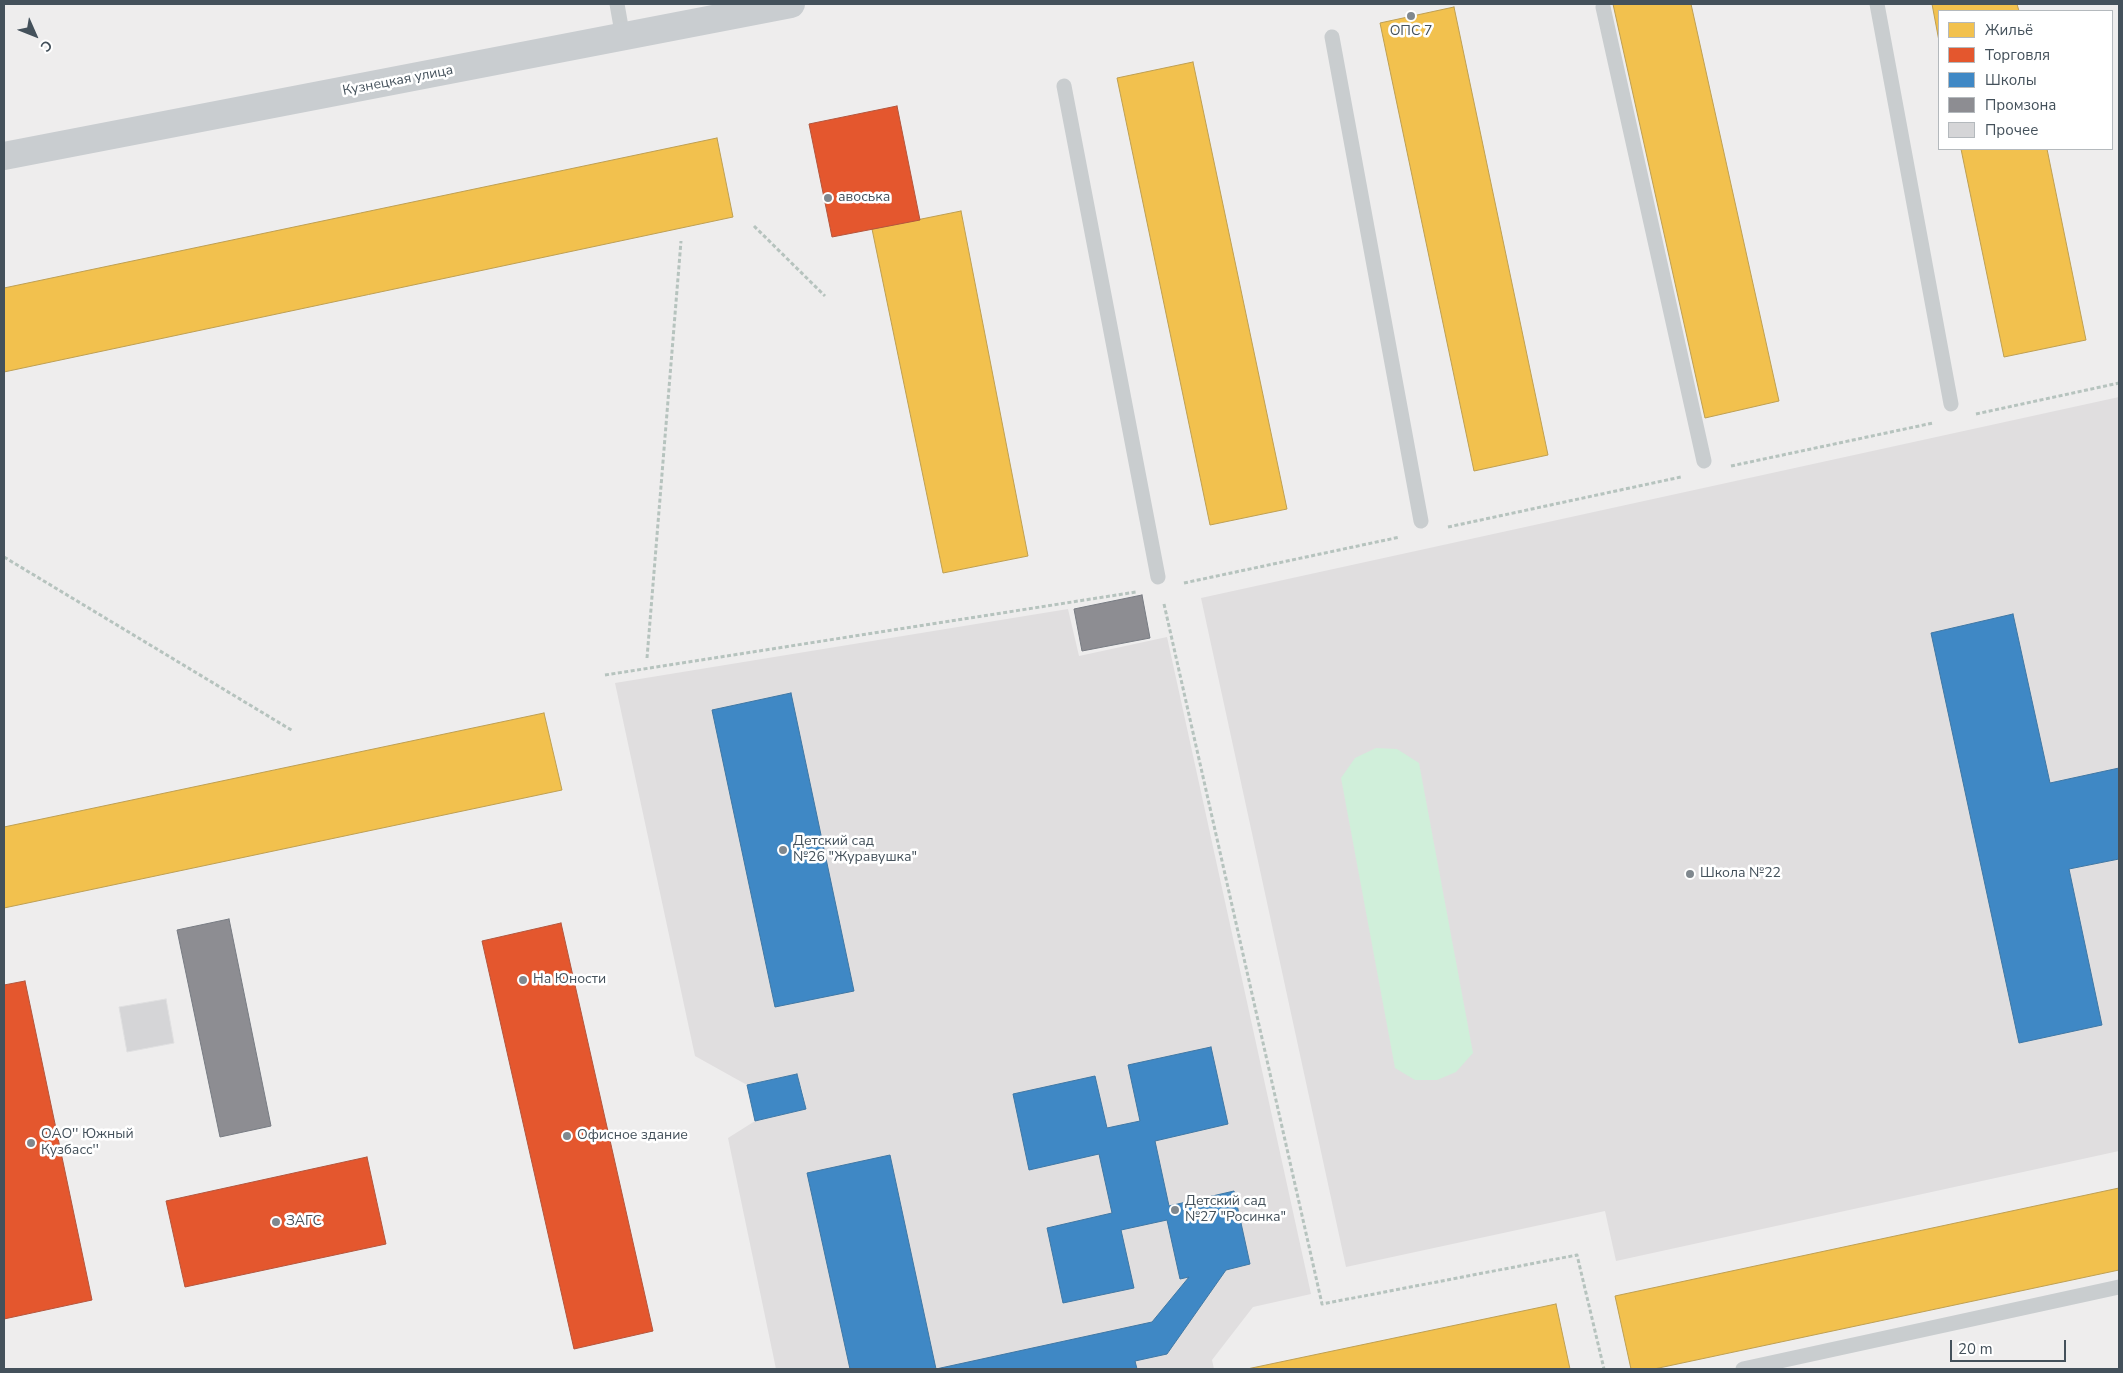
<!DOCTYPE html>
<html>
<head>
<meta charset="utf-8">
<style>
	body { margin:0 }
	#map { position:relative; width:2123px; height:1373px; overflow:hidden; background:#eeeded; font-family:"Nunito Sans",sans-serif }
	canvas { display:block }
	.frame { position:absolute; inset:0; border:5px solid #44515b; pointer-events:none }
	.legend { position:absolute; left:1938px; top:10px; width:175px; height:140px; box-sizing:border-box; background:#fff; border:1px solid #b4b9bd; margin:0; padding:6px 9px; list-style:none; font-size:15px; color:#44515b }
	.legend li { display:flex; align-items:center; gap:10px; height:25px }
	.legend b { width:25px; border:1px solid #b4b9bd }
	.north { position:absolute; left:10px; top:10px; width:50px; height:50px; -webkit-text-stroke:4px #fff; paint-order:stroke; rotate:134deg; font-size:14px; font-weight:700; line-height:20px; text-align:center; color:#44515b }
	.north::after { content:''; display:block; margin:auto; width:18px; height:22px; background:#44515b; clip-path:polygon(50% 0,100% 100%,50% 72%,0 100%) }
	.scale { position:absolute; left:1950px; top:1340px; width:116px; height:22px; box-sizing:border-box; border:2px solid #44515b; border-top:0; padding-left:6px; font-size:15px; line-height:18px; white-space:nowrap; color:#44515b; -webkit-text-stroke:4px #fff; paint-order:stroke }
</style>
</head>
<body>
<div id="map">
<canvas width="2123" height="1373"></canvas>
<div class="frame"></div>
<ul class="legend">
<li><b style="height:14px;background:#f2c14e"></b>Жильё</li>
<li><b style="height:14px;background:#e4572e"></b>Торговля</li>
<li><b style="height:14px;background:#3f88c5"></b>Школы</li>
<li><b style="height:14px;background:#8d8d92"></b>Промзона</li>
<li><b style="height:14px;background:#d5d5d7"></b>Прочее</li>
</ul>
<div class="north">С</div>
<div class="scale">20 m</div>
</div>
<script>
const ctx = document.querySelector('canvas').getContext('2d');
ctx.lineJoin = 'round';
function paint(path, color) {
  ctx.fillStyle = color;
  ctx.fill(path, 'evenodd');
}
function toPath(rows) {
  const path = new Path2D();
  for (const r of rows) {
    path.moveTo(r[0], r[1]);
    for (let i = 2; i < r.length; i += 2) path.lineTo(r[i], r[i + 1]);
  }
  return path;
}
function trace(path, color, width, dash) {
  ctx.strokeStyle = color;
  ctx.lineWidth = width;
  ctx.lineCap = dash ? 'butt' : 'round';
  ctx.setLineDash(dash || []);
  ctx.stroke(path);
}
function write(font, color, halo, rows, align = 'center') {
  ctx.font = font + ' "Nunito Sans",sans-serif';
  ctx.lineWidth = 5;
  ctx.setLineDash([]);
  ctx.textBaseline = 'middle';
  ctx.strokeStyle = halo;
  ctx.fillStyle = color;
  for (const [text, x, y, turn = 0] of rows) {
    ctx.save();
    ctx.translate(x, y);
    ctx.rotate((+turn || 0) * Math.PI / 180);
    ctx.textAlign = isNaN(turn) ? turn : align;
    if (halo) ctx.strokeText(text, 0, 0);
    ctx.fillText(text, 0, 0);
    ctx.restore();
  }
}
const education = toPath([
	[2119,397,2119,1151,1616,1261,1605,1211,1346,1267,1201,598],
	[1068,609,1079,656,1167,637,1311,1294,1253,1307,1212,1360,1214,1369,776,1369,728,1138,755,1121,806,1109,803,1093,797,1074,747,1085,695,1056,615,683]
]);
const green = toPath([
	[1376,748,1397,749,1419,763,1473,1053,1456,1072,1437,1080,1415,1080,1395,1068,1341,778,1355,758]
]);
const homes = toPath([
	[1613,4,1691,4,1779,401,1705,418,1613,4],
	[1932,4,2017,4,2019,11,1939,11,1939,41,1932,4],
	[1454,7,1548,455,1474,471,1380,23,1454,7],
	[1193,62,1287,509,1210,525,1117,78,1193,62],
	[717,138,733,217,4,372,4,288,717,138],
	[1961,149,2047,149,2086,340,2004,357,1961,149],
	[961,211,1028,556,943,573,872,229,961,211],
	[544,713,562,790,4,908,4,827,544,713],
	[2119,1188,2119,1270,1654,1369,1631,1369,1615,1296,2119,1188],
	[1556,1304,1570,1369,1247,1369,1556,1304]
]);
const shops = toPath([
	[897,106,920,220,832,237,809,124,897,106],
	[561,923,653,1331,574,1349,482,941,561,923],
	[25,981,92,1300,4,1319,4,985,25,981],
	[367,1157,386,1244,185,1287,166,1201,367,1157]
]);
const schools = toPath([
	[2013,614,2050,783,2119,768,2119,859,2069,869,2102,1025,2019,1043,1931,633,2013,614],
	[791,693,854,991,775,1007,712,710,791,693],
	[1211,1047,1228,1124,1155,1141,1169,1206,1234,1191,1250,1264,1226,1270,1167,1354,1135,1361,1137,1369,850,1369,807,1173,890,1155,936,1369,1152,1322,1189,1277,1180,1279,1167,1220,1121,1230,1134,1288,1063,1303,1047,1228,1112,1213,1099,1154,1029,1170,1013,1094,1095,1076,1107,1128,1140,1121,1128,1065,1211,1047],
	[797,1074,806,1109,755,1121,747,1085,797,1074]
]);
const industry = toPath([
	[1142,595,1150,638,1082,651,1074,609,1142,595],
	[229,919,271,1126,220,1137,177,930,229,919]
]);
const building = toPath([
	[166,999,174,1043,127,1052,119,1007,166,999]
]);
const path = toPath([
	[754,226,825,296],
	[1976,414,2119,383],
	[1731,466,1933,423],
	[1448,527,1681,477],
	[4,557,293,731],
	[1184,583,1400,537],
	[1164,604,1322,1304,1577,1255,1604,1369],
	[647,658,681,241],
	[605,675,1136,592]
]);
const service = toPath([
	[617,4,623,38],
	[1877,4,1951,404],
	[1603,7,1704,461],
	[1332,37,1421,521],
	[1064,86,1158,577],
	[1743,1369,2119,1287]
]);
const secondary = toPath([
	[4,156,791,4]
]);
const markers = [
	[1411,16,5,"#80888e"],
	[828,198,5,"#80888e"],
	[783,850,5,"#80888e"],
	[1690,874,5,"#80888e"],
	[523,980,5,"#80888e"],
	[567,1136,5,"#80888e"],
	[31,1143,5,"#80888e"],
	[1175,1210,5,"#80888e"],
	[276,1222,5,"#80888e"]
];
const poiNames = [
	["ОПС 7",1411,32,"center"],
	["авоська",838,198],
	["Детский сад",793,842],
	["№26 \"Журавушка\"",793,858],
	["Школа №22",1700,874],
	["На Юности",533,980],
	["ОАО'' Южный",41,1135],
	["Кузбасс''",41,1151],
	["Офисное здание",577,1136],
	["Детский сад",1185,1202],
	["№27 \"Росинка\"",1185,1218],
	["ЗАГС",286,1222]
];
const streetNames = [
	["Кузнецкая улица",398,81,-11]
];
paint(education, '#e0dedf');
paint(green, '#d0efda');
paint(homes, '#f2c14e');
trace(homes, '#be9f52', 1);
paint(shops, '#e4572e');
trace(shops, '#b4553c', 1);
paint(schools, '#3f88c5');
trace(schools, '#4078a5', 1);
paint(industry, '#8d8d92');
trace(industry, '#777b82', 1);
paint(building, '#d5d5d7');
trace(building, '#dfdfe0', 1);
trace(path, '#b6c3be', 3, [4, 2.5]);
trace(service, '#c9cdcf', 15);
trace(secondary, '#c9cdd0', 28);
for (const [x, y, r, color] of markers) {
  const dot = new Path2D();
  dot.arc(x, y, r, 0, 2 * Math.PI);
  ctx.fillStyle = color;
  ctx.fill(dot);
  trace(dot, '#fff', 2);
}
write('14px', '#44515b', '#fff', poiNames, 'left');
write('14px', '#44515b', '#fff', streetNames);
</script>
</body>
</html>
